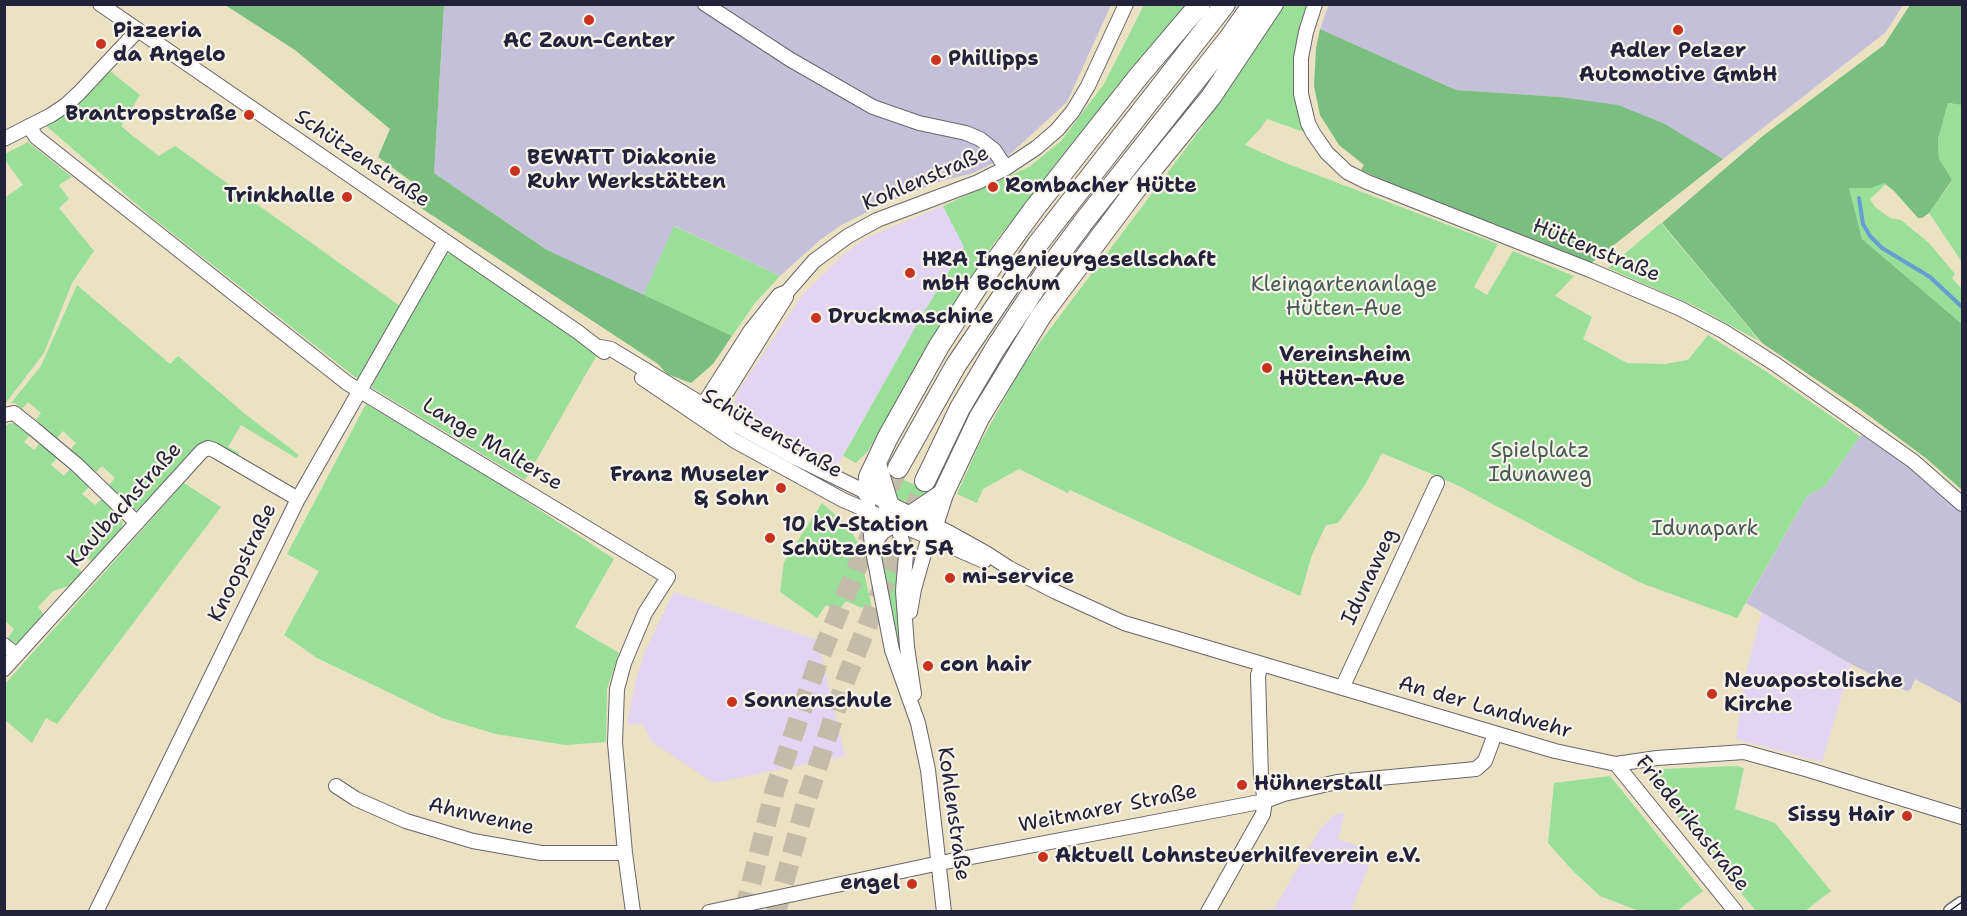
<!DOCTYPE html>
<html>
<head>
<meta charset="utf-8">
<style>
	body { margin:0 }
	#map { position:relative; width:1967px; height:916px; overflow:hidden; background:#ebe2c3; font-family:"Shantell Sans",sans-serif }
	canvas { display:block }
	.frame { position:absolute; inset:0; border:6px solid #22223b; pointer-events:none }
</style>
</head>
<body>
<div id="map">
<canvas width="1967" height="916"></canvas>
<div class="frame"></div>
</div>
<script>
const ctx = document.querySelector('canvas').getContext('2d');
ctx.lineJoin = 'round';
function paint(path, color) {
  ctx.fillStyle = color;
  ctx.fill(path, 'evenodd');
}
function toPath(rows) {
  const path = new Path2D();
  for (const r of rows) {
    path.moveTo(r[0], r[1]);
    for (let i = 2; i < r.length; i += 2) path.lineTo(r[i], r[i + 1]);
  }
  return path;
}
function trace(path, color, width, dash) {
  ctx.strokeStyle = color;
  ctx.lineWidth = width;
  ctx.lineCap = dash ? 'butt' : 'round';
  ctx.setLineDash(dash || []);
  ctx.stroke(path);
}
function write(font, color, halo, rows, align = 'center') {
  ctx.font = font + ' "Shantell Sans",sans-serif';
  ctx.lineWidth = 4.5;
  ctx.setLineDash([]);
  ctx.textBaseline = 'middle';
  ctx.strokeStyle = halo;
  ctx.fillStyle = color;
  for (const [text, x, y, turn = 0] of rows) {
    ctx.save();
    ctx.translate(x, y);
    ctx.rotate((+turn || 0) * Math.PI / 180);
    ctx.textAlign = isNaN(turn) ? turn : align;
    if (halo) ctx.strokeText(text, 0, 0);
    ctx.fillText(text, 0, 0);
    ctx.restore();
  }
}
const built = toPath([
	[943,206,964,247,924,312,836,468,739,417,734,403,739,390,803,294,844,254,868,237],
	[674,592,818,640,845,756,714,783,651,741,644,725,627,724,636,680,645,651],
	[1762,612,1851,664,1822,762,1736,739,1745,677],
	[1345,813,1338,839,1374,852,1351,911,1273,911,1320,829,1334,815]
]);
const industrial = toPath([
	[1329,4,1903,5,1886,32,1723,159,1665,124,1560,97,1456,90,1320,29],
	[444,5,1111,5,1067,102,1008,156,973,173,942,181,890,201,843,224,821,239,780,276,675,226,643,296,547,250,434,173],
	[1868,435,1946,495,1962,511,1962,704,1915,679,1911,689,1907,691,1898,688,1851,664,1746,603,1807,496,1825,486,1860,436]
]);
const green = toPath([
	[1144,5,1188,5,994,243,952,308,868,451,856,463,843,456,924,312,964,247,943,206,1029,167,1061,141,1104,84],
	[1282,5,1308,5,1293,61,1294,88,1304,132,1267,119,1260,129,1245,145,1283,162,1498,244,1474,287,1487,295,1513,251,1574,276,1555,296,1592,317,1583,339,1627,363,1665,364,1688,360,1708,335,1767,372,1860,436,1825,486,1807,496,1737,618,1641,583,1457,485,1382,453,1365,485,1338,523,1326,525,1312,555,1300,596,1070,490,1068,493,1019,469,983,489,977,503,957,494,979,445,1023,365,1202,127,1244,67],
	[110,71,140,95,121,126,134,137,159,156,175,146,400,306,359,380,149,215,44,124,82,98],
	[1948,103,1962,105,1962,262,1929,213,1952,181,1939,159,1938,139],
	[28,142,72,177,59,185,69,199,59,208,94,251,72,283,44,353,5,404,5,195,6,197,23,185,5,160,5,154],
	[1884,182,1886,184,1870,199,1875,207,1890,218,1901,220,1929,243,1955,274,1952,278,1962,289,1962,324,1862,239,1849,188,1871,188],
	[1661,223,1748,327,1759,341,1695,306,1608,268],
	[674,226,780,276,755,303,732,336,643,296],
	[447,254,453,254,598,353,525,480,371,387,441,260],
	[77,285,170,364,178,356,245,414,299,455,296,458,241,425,228,447,239,453,237,456,215,442,203,441,141,508,134,510,129,507,109,485,115,478,102,466,96,472,81,460,71,449,76,443,63,431,57,438,36,420,41,413,28,402,22,409,15,403,11,403,41,366],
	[366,404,488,476,614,559,575,627,619,653,607,689,606,742,565,745,496,734,442,718,317,658,284,635,319,571,287,554],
	[11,423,16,424,30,435,24,442,34,450,40,443,57,458,51,465,64,476,70,469,89,487,82,494,95,505,102,499,123,523,120,532,92,562,84,555,75,566,83,573,72,585,53,591,38,607,45,616,20,642,16,643,8,638,14,629,5,621,4,426],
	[885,471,932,493,915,503,900,500,894,495],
	[184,483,221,507,57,724,46,718,32,743,5,720,5,684],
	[822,503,848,526,857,541,872,608,868,605,862,608,846,601,837,612,826,605,817,618,780,592,784,562],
	[902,549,898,609,901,648,900,650,881,557,883,550],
	[1736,766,1744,768,1735,809,1775,823,1831,891,1805,911,1756,911,1650,783,1649,776,1661,769],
	[1610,776,1703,891,1677,911,1639,911,1600,896,1573,871,1548,843,1554,783]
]);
const forest = toPath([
	[225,5,444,5,434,173,547,250,732,336,713,364,691,383,667,374,658,364,409,200,419,187,378,157,390,129,295,50],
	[1910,5,1962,5,1962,105,1948,103,1938,139,1939,159,1952,180,1929,213,1922,218,1918,218,1894,191,1884,183,1871,188,1849,188,1862,239,1962,324,1962,490,1927,459,1860,409,1762,343,1662,223,1764,135,1884,45],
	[1320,29,1456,90,1560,97,1618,105,1665,124,1723,159,1591,263,1385,181,1361,170,1364,165,1339,145,1320,115,1314,86,1316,48]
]);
const stream = toPath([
	[1859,198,1863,224,1870,236,1882,248,1930,277,1962,307]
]);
const highwayTunnel = toPath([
	[744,912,775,789,818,662,898,468],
	[776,912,807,799,847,676,925,481]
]);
const minor = toPath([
	[100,4,578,332,604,352],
	[705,4,791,60,873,107,919,123,966,133,980,139,994,150,1006,168],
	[1315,4,1306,32,1301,58,1301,94,1308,123,1313,133,1327,153,1347,172,1367,182,1590,270,1681,309,1723,331,1775,364,1913,461,1962,504],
	[29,126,36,137,347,383,668,577,645,613,624,663,617,689,615,743,625,853,633,912],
	[4,139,51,115,66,105,79,93,138,30],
	[600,347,611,349,743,429,796,458,950,533,986,553,1009,568,1056,592,1124,623,1555,751,1616,764,1657,758,1744,752,1809,770,1962,817],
	[642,378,735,441,843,500,984,561],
	[703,414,703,405,751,330,779,295,787,292,814,261,848,236,877,220,978,182,1006,168,1036,148,1057,130,1073,111,1088,86,1126,4],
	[4,415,14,413,34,429,77,465,137,523],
	[707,416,713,411,728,390,786,297],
	[868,504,872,546,892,650,918,723,928,770,944,912],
	[895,518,906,554,903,591,907,647,914,694],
	[872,546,883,532,902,520],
	[910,612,914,589,931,529],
	[4,645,17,655],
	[4,669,202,451,208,448,214,450,298,499],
	[1342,688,1437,483],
	[1616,764,1736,912],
	[336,786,356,799,406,821,473,841,541,853,625,853],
	[96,912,298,499,445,241],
	[709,912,940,863,1265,801,1284,794,1337,782,1476,769,1485,761,1495,734],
	[1208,912,1263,814,1265,801,1261,778,1258,675,1262,664]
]);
const major = toPath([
	[1952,912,1962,905]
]);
const highway = toPath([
	[876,464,888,503],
	[898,468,956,365,1037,245,1225,4],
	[925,481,960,408,995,349,1044,275,1085,220,1230,37,1253,4],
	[868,493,869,477,888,437,939,346,979,284,1034,209,1138,77,1200,4],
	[912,515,943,494],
	[933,525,943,494,979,418,1041,316,1136,189,1211,97,1273,4]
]);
const tram = toPath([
	[1948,912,1962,902]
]);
const markers = [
	[589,20,6,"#c8321e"],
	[1678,30,6,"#c8321e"],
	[101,44,6,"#c8321e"],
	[936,60,6,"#c8321e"],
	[249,115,6,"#c8321e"],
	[515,171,6,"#c8321e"],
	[993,187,6,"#c8321e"],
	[347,197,6,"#c8321e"],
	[910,273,6,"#c8321e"],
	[816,318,6,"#c8321e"],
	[1267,368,6,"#c8321e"],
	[781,488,6,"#c8321e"],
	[770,538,6,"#c8321e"],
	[950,578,6,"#c8321e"],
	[928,666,6,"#c8321e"],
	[1712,694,6,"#c8321e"],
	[732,702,6,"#c8321e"],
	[1242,785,6,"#c8321e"],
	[1907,816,6,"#c8321e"],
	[1043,857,6,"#c8321e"],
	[912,884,6,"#c8321e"]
];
const poiNames = [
	["Pizzeria",113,32],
	["da Angelo",113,56],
	["AC Zaun-Center",589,42,"center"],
	["Adler Pelzer",1678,52,"center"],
	["Automotive GmbH",1678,76,"center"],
	["Phillipps",948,60],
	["Brantropstraße",237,115,"right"],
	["BEWATT Diakonie",527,159],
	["Ruhr Werkstätten",527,183],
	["Rombacher Hütte",1005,187],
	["Trinkhalle",335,197,"right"],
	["HRA Ingenieurgesellschaft",922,261],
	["mbH Bochum",922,285],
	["Druckmaschine",828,318],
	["Vereinsheim",1279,356],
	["Hütten-Aue",1279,380],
	["Franz Museler",769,476,"right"],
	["& Sohn",769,500,"right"],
	["10 kV-Station",782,526],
	["Schützenstr. 5A",782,550],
	["mi-service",962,578],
	["con hair",940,666],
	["Neuapostolische",1724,682],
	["Kirche",1724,706],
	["Sonnenschule",744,702],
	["Hühnerstall",1254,785],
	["Sissy Hair",1895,816,"right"],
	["Aktuell Lohnsteuerhilfeverein e.V.",1055,857],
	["engel",900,884,"right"]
];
const streetNames = [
	["Schützenstraße",362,159,34],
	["Kohlenstraße",926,179,-23],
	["Hüttenstraße",1596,251,22],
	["Schützenstraße",772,434,30],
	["Lange Malterse",492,445,31],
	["Kaulbachstraße",125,505,-48],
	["Knoopstraße",243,563,-64],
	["Idunaweg",1370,577,-65],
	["An der Landwehr",1485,708,16],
	["Weitmarer Straße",1108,809,-11],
	["Kohlenstraße",953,814,82],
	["Ahnwenne",481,817,13],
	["Friederikastraße",1692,824,51]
];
const parkNames = [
	["Kleingartenanlage",1344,286],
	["Hütten-Aue",1344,310],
	["Spielplatz",1540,452],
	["Idunaweg",1540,476],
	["Idunapark",1705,530]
];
paint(built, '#e2d4f3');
paint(industrial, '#c5c0da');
paint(green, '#99df98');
paint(forest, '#7abe80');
trace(stream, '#669ed4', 4);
trace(highwayTunnel, '#c3bca8', 20, [20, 10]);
trace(minor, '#68656b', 16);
trace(major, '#68656b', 19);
trace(highway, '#68656b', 22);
trace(minor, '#fff', 14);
trace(major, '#fff', 16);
trace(highway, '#fff', 20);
trace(tram, '#22223b', 1.5);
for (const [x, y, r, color] of markers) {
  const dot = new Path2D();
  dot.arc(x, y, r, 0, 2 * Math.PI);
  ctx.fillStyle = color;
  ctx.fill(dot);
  trace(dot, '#f7f3e8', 2);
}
write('bold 21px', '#22223b', '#f7f3e8', poiNames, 'left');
write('21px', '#22223b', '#f7f3e8', streetNames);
write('21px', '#465b57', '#f7f3e8', parkNames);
</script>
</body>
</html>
